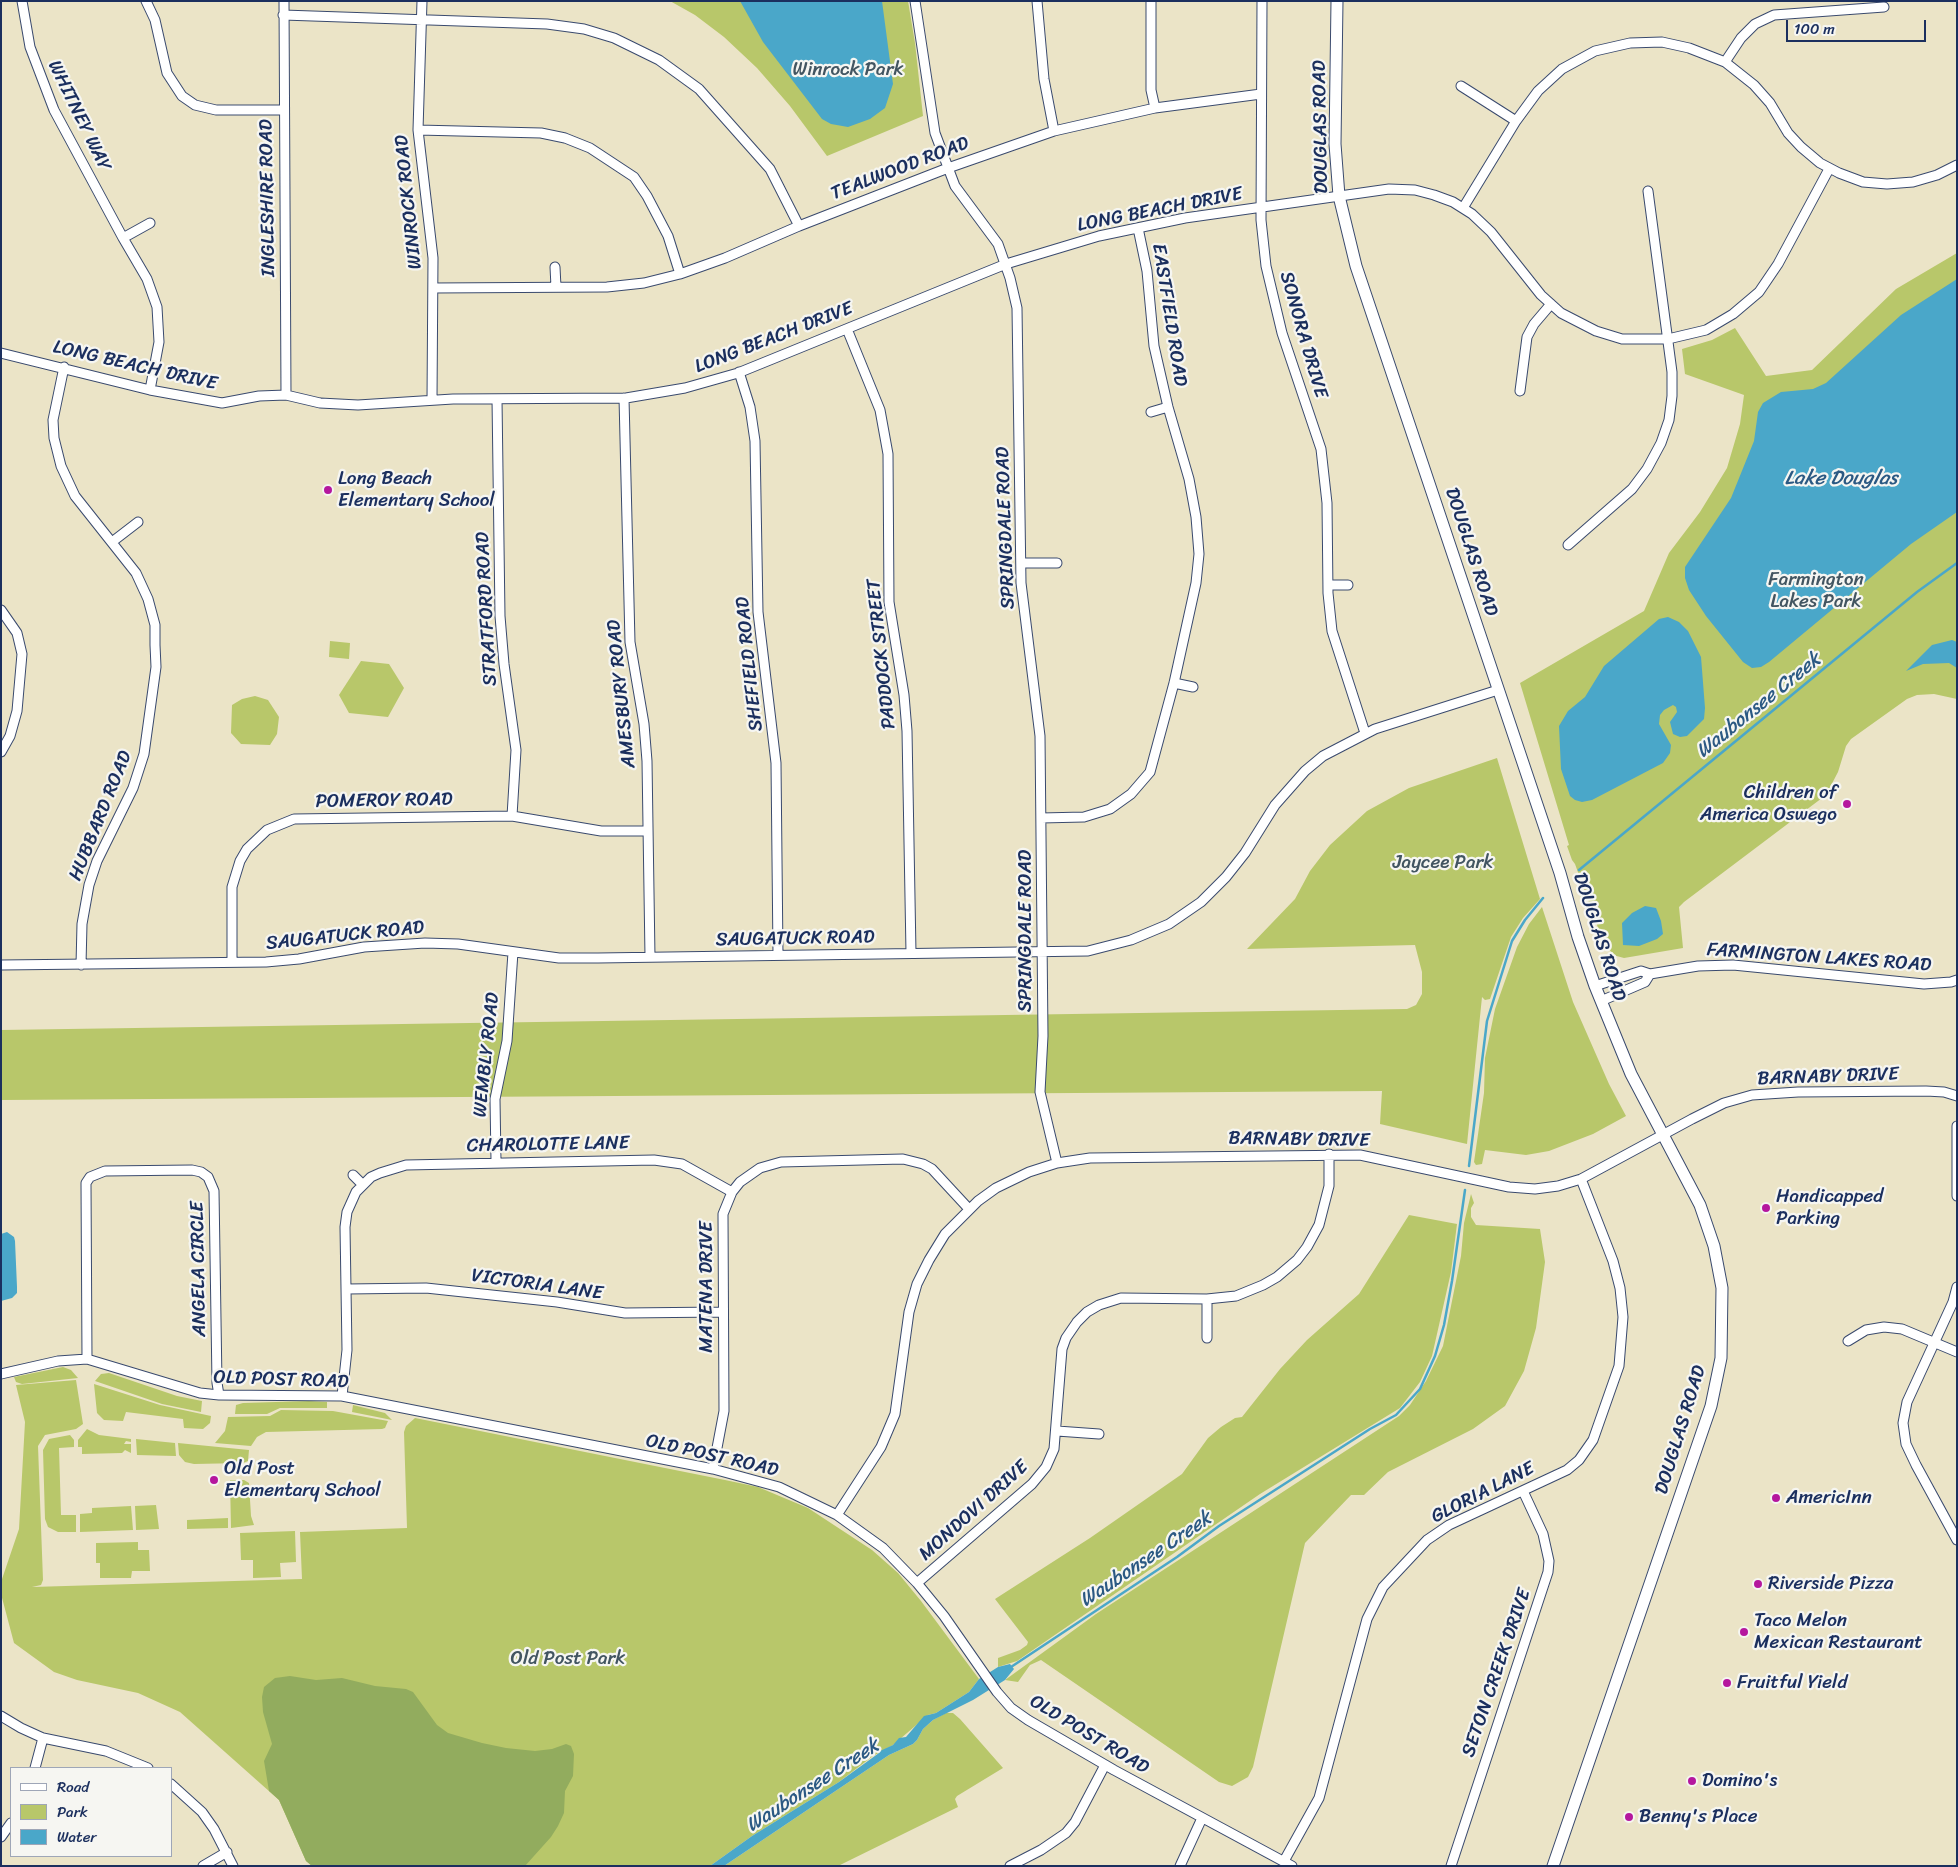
<!DOCTYPE html>
<html>
<head>
<meta charset="utf-8">
<style>
	body { margin:0 }
	#map { position:relative; width:1958px; height:1867px; overflow:hidden; background:#ebe4c7; font-family:Sriracha,sans-serif }
	canvas { display:block }
	.frame { position:absolute; inset:0; border:2px solid #1b2f5e; pointer-events:none }
	.legend { position:absolute; left:10px; top:1767px; width:162px; height:90px; box-sizing:border-box; background:#f6f6f2; border:1px solid #9ea6b7; margin:0; padding:6px 9px; list-style:none; font-size:15px; color:#1b2f5e }
	.legend li { display:flex; align-items:center; gap:10px; height:25px }
	.legend b { width:25px; border:1px solid #9ea6b7 }
	.scale { position:absolute; left:1786px; top:20px; width:140px; height:22px; box-sizing:border-box; border:2px solid #1b2f5e; border-top:0; padding-left:6px; font-size:15px; line-height:18px; white-space:nowrap; color:#1b2f5e; -webkit-text-stroke:4px #f6f6f2; paint-order:stroke }
</style>
</head>
<body>
<div id="map">
<canvas width="1958" height="1867"></canvas>
<div class="frame"></div>
<ul class="legend">
<li><b style="height:6px;background:#fff"></b>Road</li>
<li><b style="height:14px;background:#b8c76a"></b>Park</li>
<li><b style="height:14px;background:#4aa7c9"></b>Water</li>
</ul>
<div class="scale">100 m</div>
</div>
<script>
const ctx = document.querySelector('canvas').getContext('2d');
ctx.lineJoin = 'round';
function paint(path, color) {
  ctx.fillStyle = color;
  ctx.fill(path, 'evenodd');
}
function toPath(rows) {
  const path = new Path2D();
  for (const r of rows) {
    path.moveTo(r[0], r[1]);
    for (let i = 2; i < r.length; i += 2) path.lineTo(r[i], r[i + 1]);
  }
  return path;
}
function trace(path, color, width, dash) {
  ctx.strokeStyle = color;
  ctx.lineWidth = width;
  ctx.lineCap = dash ? 'butt' : 'round';
  ctx.setLineDash(dash || []);
  ctx.stroke(path);
}
function write(font, color, halo, rows, align = 'center') {
  ctx.font = font + ' Sriracha,sans-serif';
  ctx.lineWidth = 4.5;
  ctx.setLineDash([]);
  ctx.textBaseline = 'middle';
  ctx.strokeStyle = halo;
  ctx.fillStyle = color;
  for (const [text, x, y, turn = 0] of rows) {
    ctx.save();
    ctx.translate(x, y);
    ctx.rotate((+turn || 0) * Math.PI / 180);
    ctx.textAlign = isNaN(turn) ? turn : align;
    if (halo) ctx.strokeText(text, 0, 0);
    ctx.fillText(text, 0, 0);
    ctx.restore();
  }
}
const green = toPath([
	[670,1,908,1,915,43,923,116,827,156,790,106,757,68,724,37,695,15],
	[1957,253,1957,699,1934,694,1917,695,1907,699,1851,739,1846,746,1838,772,1826,795,1684,902,1679,907,1683,948,1624,958,1613,955,1601,936,1575,864,1572,860,1567,846,1569,845,1520,683,1644,611,1669,553,1700,512,1727,468,1740,424,1744,395,1685,374,1682,349,1712,340,1735,328,1766,376,1812,370,1896,289],
	[330,641,350,643,349,659,329,657],
	[361,661,389,664,404,688,388,717,349,713,339,695],
	[255,696,268,700,279,717,277,734,270,745,241,744,231,733,232,705,242,699],
	[1497,758,1540,899,1523,918,1511,937,1490,999,1485,1000,1482,997,1467,1144,1380,1124,1382,1091,1,1100,1,1030,1407,1009,1416,1005,1422,994,1422,972,1415,945,1247,949,1295,899,1310,871,1330,845,1367,811,1409,788],
	[1542,907,1573,1002,1609,1084,1626,1116,1593,1134,1549,1151,1526,1155,1485,1150,1482,1164,1476,1165,1474,1162,1484,1093,1485,1058,1495,1009,1517,947,1529,924],
	[1471,1194,1474,1203,1471,1208,1471,1217,1476,1225,1540,1229,1545,1262,1536,1328,1524,1371,1505,1406,1473,1429,1388,1472,1364,1495,1351,1495,1305,1543,1253,1767,1248,1777,1232,1786,1219,1782,1041,1660,1030,1665,1018,1682,1005,1680,1096,1614,1399,1416,1410,1405,1426,1381,1443,1346,1461,1256,1464,1223],
	[1409,1215,1457,1224,1451,1272,1432,1356,1420,1382,1400,1408,1260,1494,1017,1661,998,1667,998,1658,1020,1650,1027,1645,1028,1642,995,1599,1090,1538,1182,1474,1208,1438,1221,1427,1235,1418,1242,1417,1280,1369,1307,1340,1359,1294],
	[63,1367,71,1370,78,1378,22,1384,16,1382,14,1377],
	[109,1373,177,1396,202,1401,201,1412,162,1404,95,1381,101,1374],
	[76,1380,83,1424,76,1429,45,1435,38,1446,43,1580,41,1585,32,1587,302,1579,300,1532,407,1528,404,1432,406,1426,415,1418,725,1480,758,1487,808,1508,872,1550,898,1573,921,1601,979,1679,969,1692,936,1713,928,1715,893,1745,873,1756,839,1782,752,1836,710,1866,312,1866,306,1861,279,1800,180,1712,138,1693,77,1680,54,1672,14,1643,1,1594,1,1582,19,1529,25,1422,16,1385],
	[94,1384,160,1405,211,1416,210,1423,203,1429,184,1428,183,1419,126,1412,123,1421,104,1420,97,1413],
	[309,1401,327,1402,327,1408,280,1408,267,1414,235,1414,236,1405,243,1403],
	[353,1405,385,1413,392,1420,352,1412],
	[281,1410,333,1411,388,1421,385,1428,382,1429,266,1432,257,1437,251,1446,215,1443,225,1431,228,1417,270,1416],
	[87,1429,99,1435,131,1439,131,1442,126,1441,124,1444,131,1444,131,1453,125,1450,122,1453,82,1454,82,1447,78,1447,78,1440],
	[70,1435,74,1440,74,1447,59,1448,61,1515,76,1515,76,1532,58,1532,48,1527,45,1519,43,1450,49,1439],
	[136,1439,175,1443,176,1456,137,1455],
	[178,1443,249,1450,248,1461,243,1463,194,1464,185,1462,179,1455],
	[230,1480,244,1480,249,1483,251,1516,254,1525,231,1528],
	[156,1505,159,1529,136,1530,135,1506],
	[131,1506,133,1530,80,1532,80,1514,92,1513,92,1508],
	[228,1518,228,1528,187,1529,187,1520],
	[295,1531,296,1562,280,1563,281,1577,253,1578,253,1560,241,1560,240,1533],
	[138,1542,138,1550,149,1550,150,1571,132,1571,131,1578,100,1578,100,1563,96,1563,96,1543],
	[946,1713,953,1713,960,1719,1003,1768,957,1796,955,1799,958,1807,838,1866,724,1866,889,1755,913,1744,917,1740,923,1729,933,1720]
]);
const forest = toPath([
	[290,1676,316,1680,342,1678,375,1686,406,1689,413,1692,437,1725,448,1733,482,1743,506,1748,535,1751,552,1749,566,1744,571,1746,574,1754,573,1776,565,1791,564,1813,558,1826,551,1837,525,1866,312,1866,306,1861,279,1800,269,1791,264,1761,272,1744,263,1712,262,1697,264,1687,275,1678]
]);
const water = toPath([
	[740,1,882,1,893,84,885,108,870,119,848,127,831,124,822,119,763,42],
	[1957,279,1957,512,1911,544,1769,662,1761,667,1752,668,1743,662,1706,616,1689,590,1685,578,1685,567,1731,498,1754,441,1758,412,1763,403,1781,392,1813,389,1826,383,1901,315],
	[1668,617,1679,622,1688,631,1701,657,1705,708,1704,719,1687,736,1680,737,1673,734,1670,722,1677,712,1676,707,1673,705,1664,710,1660,715,1659,724,1671,745,1670,753,1663,763,1592,800,1582,802,1575,800,1570,796,1561,769,1559,726,1568,711,1585,697,1604,666,1659,619],
	[1952,640,1957,642,1957,668,1949,663,1923,664,1906,671,1932,645],
	[1645,906,1656,908,1661,921,1663,934,1657,939,1639,946,1623,945,1622,923,1632,913],
	[7,1232,14,1237,15,1241,17,1287,17,1293,12,1298,1,1301,1,1234],
	[1010,1664,1014,1669,1005,1680,973,1700,933,1720,923,1729,917,1740,913,1744,889,1755,724,1866,710,1866,752,1836,839,1782,879,1753,880,1751,893,1745,899,1738,906,1737,924,1716,936,1713,969,1692,979,1679,998,1667]
]);
const stream = toPath([
	[1579,870,1917,592,1957,563],
	[1469,1166,1487,1021,1512,941,1525,920,1543,898],
	[1011,1667,1177,1557,1219,1526,1370,1429,1396,1415,1420,1389,1435,1356,1444,1325,1452,1281,1465,1190]
]);
const minor = toPath([
	[22,1,30,47,54,110,123,238,147,279,157,307,159,342,150,390],
	[146,1,155,20,167,73,182,96,195,105,216,110,283,110],
	[284,1,286,395],
	[422,1,418,130,433,258,432,400],
	[915,1,935,133,955,186,998,244,1010,278,1017,308,1021,583,1040,736,1043,1036,1040,1092,1057,1163],
	[1037,1,1044,79,1054,131],
	[1151,1,1151,90,1155,108],
	[1262,1,1261,220,1266,266,1282,333,1321,449,1327,503,1328,593,1332,631,1365,733],
	[283,15,547,24,584,29,614,38,659,60,699,89,770,169,799,226],
	[1725,62,1741,38,1755,24,1774,15,1884,7],
	[1461,86,1516,121],
	[418,130,541,133,565,138,590,148,634,177,647,196,668,236,680,274],
	[1463,208,1516,121,1538,91,1562,69,1595,51,1630,43,1662,42,1689,48,1725,62,1754,85,1770,103,1788,133,1801,147,1820,163,1839,173,1863,182,1887,184,1913,182,1937,175,1957,165],
	[123,238,150,223],
	[555,267,556,287],
	[433,288,607,287,644,283,680,274,725,258,799,226,948,168,1054,131,1155,108,1261,94],
	[847,329,880,410,888,454,889,602,904,695,907,731,911,953],
	[1,353,150,390,222,403,259,396,286,395,320,403,358,405,453,399,626,398,685,388,738,373,1006,264,1099,236,1185,218,1389,189,1415,190,1434,195,1453,202,1472,214,1491,232,1541,295,1561,313,1596,331,1622,339,1668,339,1706,330,1733,314,1759,292,1778,264,1829,169],
	[64,367,53,420,54,438,61,466,75,496,136,573,148,599,155,625,155,645,156,667,144,754,133,788,97,861,89,885,82,924,81,965],
	[739,372,750,407,755,441,758,612,776,763,778,955],
	[1520,391,1527,337,1534,324,1551,304],
	[624,398,630,642,644,724,647,761,650,957],
	[497,399,500,616,504,664,516,750,512,816],
	[1151,412,1168,407],
	[112,542,138,522],
	[1568,545,1632,489,1647,469,1661,443,1669,420,1672,396,1672,372,1648,191],
	[1021,563,1057,563],
	[1328,585,1348,585],
	[1,610,17,633,22,654,17,711,10,736,1,752],
	[1174,683,1193,687],
	[1041,818,1084,817,1110,809,1131,794,1150,772,1174,683,1196,583,1199,554,1196,517,1189,479,1168,407,1154,346,1147,271,1138,228],
	[232,962,232,887,240,861,247,849,267,830,294,819,512,816,601,831,647,831],
	[1,965,266,962,299,959,364,947,425,943,458,944,559,958,598,958,1088,951,1131,940,1169,924,1201,902,1226,877,1245,853,1275,805,1305,771,1323,756,1375,729,1498,690],
	[1595,986,1641,971,1650,974,1698,966,1733,965,1924,984,1951,982,1957,980],
	[1601,1001,1645,982,1650,974],
	[1957,1126,1957,1196],
	[496,1161,495,1099,507,1041,513,952],
	[353,1175,363,1185],
	[1957,1287,1953,1302,1907,1402,1903,1423,1906,1444,1916,1465,1957,1540],
	[347,1289,426,1288,557,1302,625,1313,723,1312],
	[1207,1338,1207,1299],
	[1848,1341,1866,1330,1884,1327,1902,1329,1957,1352],
	[87,1359,86,1183,90,1177,105,1171,192,1170,201,1172,208,1177,214,1191,217,1383,219,1395],
	[1,1374,58,1361,87,1359,200,1393,219,1395,342,1396,713,1469,779,1487,837,1515,883,1548,917,1583,944,1616,997,1692,1011,1708,1028,1720,1114,1770,1292,1866],
	[342,1396,347,1350,345,1227,347,1212,356,1192,371,1177,380,1173,406,1165,654,1160,682,1164,732,1192],
	[1057,1431,1099,1434],
	[713,1469,724,1411,723,1214,732,1192,740,1182,760,1168,781,1162,903,1159,923,1164,932,1169,969,1209],
	[837,1515,881,1447,895,1414,909,1312,917,1284,929,1260,945,1234,978,1201,996,1188,1029,1172,1057,1163,1090,1158,1360,1155,1509,1187,1535,1189,1558,1186,1581,1179,1692,1119,1724,1103,1752,1095,1798,1092,1926,1091,1944,1092,1957,1096],
	[917,1583,1032,1484,1046,1467,1054,1449,1062,1349,1066,1338,1077,1322,1087,1312,1099,1305,1121,1298,1207,1299,1236,1296,1263,1285,1277,1277,1297,1260,1307,1247,1319,1225,1329,1186,1329,1154],
	[1,1716,21,1728,43,1738,106,1751,148,1768],
	[35,1768,43,1738],
	[171,1784,202,1812,214,1829,233,1866],
	[1,1837,11,1823],
	[1284,1861,1319,1798,1367,1619,1383,1587,1427,1540,1449,1525,1567,1470,1579,1460,1593,1440,1619,1366,1623,1317,1620,1288,1613,1261,1581,1179],
	[203,1866,227,1852],
	[1010,1866,1041,1850,1066,1833,1075,1822,1105,1765],
	[1180,1866,1202,1818],
	[1451,1866,1548,1572,1549,1561,1543,1534,1523,1491]
]);
const tertiary = toPath([
	[1337,1,1335,144,1339,196,1356,266,1560,873,1578,937,1595,986,1631,1074,1700,1205,1714,1246,1722,1288,1721,1358,1711,1406,1553,1866]
]);
const markers = [
	[328,490,5,"#b5179e"],
	[1847,804,5,"#b5179e"],
	[1766,1208,5,"#b5179e"],
	[214,1480,5,"#b5179e"],
	[1776,1498,5,"#b5179e"],
	[1758,1584,5,"#b5179e"],
	[1744,1632,5,"#b5179e"],
	[1727,1683,5,"#b5179e"],
	[1692,1781,5,"#b5179e"],
	[1629,1817,5,"#b5179e"]
];
const parkNames = [
	["Winrock Park",848,70],
	["Farmington",1816,580],
	["Lakes Park",1816,602],
	["Jaycee Park",1443,863],
	["Old Post Park",568,1659]
];
const streetNames = [
	["WHITNEY WAY",79,116,64],
	["DOUGLAS ROAD",1321,127,-91],
	["TEALWOOD ROAD",900,169,-21],
	["INGLESHIRE ROAD",268,198,-91],
	["WINROCK ROAD",409,202,-96],
	["LONG BEACH DRIVE",1160,210,-11],
	["EASTFIELD ROAD",1169,315,81],
	["SONORA DRIVE",1303,335,74],
	["LONG BEACH DRIVE",774,338,-21],
	["LONG BEACH DRIVE",135,366,13],
	["SPRINGDALE ROAD",1006,528,-92],
	["DOUGLAS ROAD",1471,552,72],
	["STRATFORD ROAD",487,609,-93],
	["PADDOCK STREET",882,654,-96],
	["SHEFIELD ROAD",750,664,-96],
	["AMESBURY ROAD",622,694,-96],
	["POMEROY ROAD",384,801,-1],
	["HUBBARD ROAD",101,816,-68],
	["SPRINGDALE ROAD",1026,931,-90],
	["SAUGATUCK ROAD",345,936,-6],
	["DOUGLAS ROAD",1599,937,72],
	["SAUGATUCK ROAD",795,939,-1],
	["FARMINGTON LAKES ROAD",1819,958,4],
	["WEMBLY ROAD",487,1055,-84],
	["BARNABY DRIVE",1828,1077,-2],
	["BARNABY DRIVE",1299,1140,1],
	["CHAROLOTTE LANE",548,1145,-1],
	["ANGELA CIRCLE",199,1269,-91],
	["VICTORIA LANE",537,1285,8],
	["MATENA DRIVE",707,1287,-90],
	["OLD POST ROAD",281,1380,2],
	["DOUGLAS ROAD",1681,1430,-73],
	["OLD POST ROAD",712,1456,13],
	["GLORIA LANE",1483,1493,-27],
	["MONDOVI DRIVE",974,1511,-42],
	["SETON CREEK DRIVE",1497,1673,-71],
	["OLD POST ROAD",1089,1735,31]
];
const poiNames = [
	["Long Beach",338,479],
	["Elementary School",338,501],
	["Children of",1837,793,"right"],
	["America Oswego",1837,815,"right"],
	["Handicapped",1776,1197],
	["Parking",1776,1219],
	["Old Post",224,1469],
	["Elementary School",224,1491],
	["AmericInn",1786,1498],
	["Riverside Pizza",1768,1584],
	["Taco Melon",1754,1621],
	["Mexican Restaurant",1754,1643],
	["Fruitful Yield",1737,1683],
	["Domino's",1702,1781],
	["Benny's Place",1639,1817]
];
const waterNames = [
	["Lake Douglas",1841,479],
	["Waubonsee Creek",1759,706,-39],
	["Waubonsee Creek",1146,1560,-34],
	["Waubonsee Creek",813,1786,-33]
];
paint(green, '#b8c76a');
paint(forest, '#92ac5e');
paint(water, '#4aa7c9');
trace(stream, '#4aa7c9', 2.5);
trace(minor, '#3a4a6e', 11);
trace(tertiary, '#3a4a6e', 13);
trace(minor, '#fff', 9);
trace(tertiary, '#fff', 11);
for (const [x, y, r, color] of markers) {
  const dot = new Path2D();
  dot.arc(x, y, r, 0, 2 * Math.PI);
  ctx.fillStyle = color;
  ctx.fill(dot);
  trace(dot, '#f6f6f2', 2);
}
write('19px', '#425561', '#f6f6f2', parkNames);
write('19px', '#1b2f5e', '#f6f6f2', streetNames);
write('19px', '#1b2f5e', '#f6f6f2', poiNames, 'left');
write('italic 20px', '#2b5983', '#f6f6f2', waterNames);
</script>
</body>
</html>
